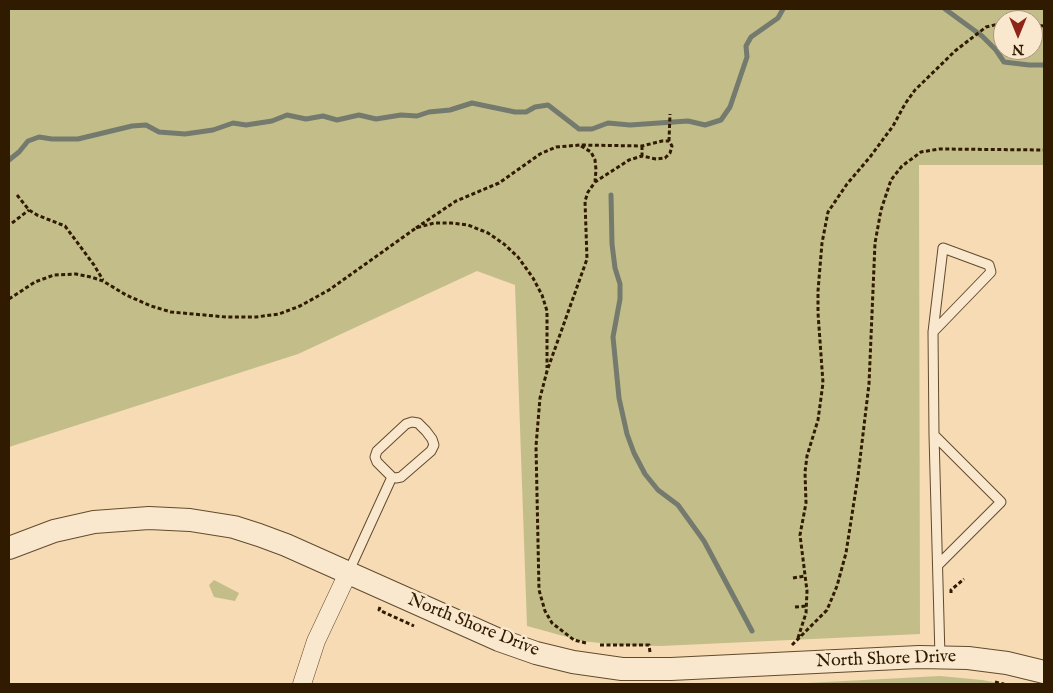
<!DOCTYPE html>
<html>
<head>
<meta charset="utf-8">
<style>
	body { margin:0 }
	#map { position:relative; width:1053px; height:693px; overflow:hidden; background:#f6dbb4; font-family:"IM FELL English",serif }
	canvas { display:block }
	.frame { position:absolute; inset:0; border:10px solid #311b00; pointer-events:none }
	.north { position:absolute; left:993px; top:10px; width:50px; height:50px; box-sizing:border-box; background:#f9e8ce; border:1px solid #a9967c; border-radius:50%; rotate:180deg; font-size:14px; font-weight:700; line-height:20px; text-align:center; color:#311b00 }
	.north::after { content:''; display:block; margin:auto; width:18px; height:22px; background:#8f2418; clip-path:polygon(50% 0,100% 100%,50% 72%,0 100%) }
</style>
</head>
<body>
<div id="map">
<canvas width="1053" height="693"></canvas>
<div class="frame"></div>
<div class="north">N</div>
</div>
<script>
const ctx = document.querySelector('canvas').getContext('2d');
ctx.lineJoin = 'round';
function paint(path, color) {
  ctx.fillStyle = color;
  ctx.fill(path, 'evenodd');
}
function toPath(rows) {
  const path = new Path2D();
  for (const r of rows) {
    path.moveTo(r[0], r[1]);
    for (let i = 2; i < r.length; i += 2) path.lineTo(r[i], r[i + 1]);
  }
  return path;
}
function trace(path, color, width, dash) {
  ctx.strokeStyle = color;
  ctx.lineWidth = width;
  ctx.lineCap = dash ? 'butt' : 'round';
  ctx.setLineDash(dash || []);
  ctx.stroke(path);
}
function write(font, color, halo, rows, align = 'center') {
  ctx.font = font + ' "IM FELL English",serif';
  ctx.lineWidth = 5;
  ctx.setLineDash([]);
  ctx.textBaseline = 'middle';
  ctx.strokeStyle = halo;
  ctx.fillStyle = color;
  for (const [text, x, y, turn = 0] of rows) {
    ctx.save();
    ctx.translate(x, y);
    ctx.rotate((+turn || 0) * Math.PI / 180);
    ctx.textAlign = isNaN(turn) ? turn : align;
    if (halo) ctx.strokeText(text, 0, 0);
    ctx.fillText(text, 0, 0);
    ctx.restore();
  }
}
const green = toPath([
	[9,9,1044,9,1044,165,919,165,920,634,661,646,618,645,582,641,527,626,515,285,477,271,298,354,9,447],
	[1003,20,1033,20,1033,50,1003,50],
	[214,580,239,593,235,601,214,597,209,585],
	[940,676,982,680,1004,684,788,684]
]);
const stream = toPath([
	[945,9,982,36,996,50,1004,62,1029,65,1044,65],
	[9,160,19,152,28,141,39,137,52,139,78,139,132,126,146,125,159,132,185,134,213,130,233,123,246,125,272,121,287,115,306,119,323,116,337,120,359,115,376,119,401,115,417,116,429,112,450,110,472,103,515,112,526,112,535,107,548,105,579,129,592,129,608,123,630,125,688,121,705,125,721,120,730,107,747,57,746,46,751,37,778,18,783,9],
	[611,195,612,244,615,268,620,284,620,299,613,337,619,398,627,434,634,453,645,474,658,490,678,505,704,541,752,631]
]);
const path = toPath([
	[1033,25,1044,26],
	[669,141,670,114],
	[581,146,591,152,595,160,596,170,595,181],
	[642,146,642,156],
	[17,195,29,210,37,215,65,226,94,265,103,280],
	[12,223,29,210],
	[416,228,456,201,499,183,540,154,556,147,580,145,642,146,662,141,669,141,672,146,670,153,665,158,656,159,642,156,629,160,595,182,588,192,585,201,587,259,547,371,540,398,536,446,539,590,545,611,552,623,574,640,586,643],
	[9,299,35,282,54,275,76,274,91,277,103,281,126,295,151,306,171,312,226,317,256,317,279,314,300,306,329,290,416,228,434,223,451,223,468,225,488,233,504,244,518,257,533,278,542,295,547,311,547,368],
	[793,578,805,576],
	[951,593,951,590,964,579],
	[380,607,379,610,414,626],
	[795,607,806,606],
	[798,638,806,613,807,591,800,535,806,503,805,472,807,456,818,420,823,383,818,313,818,291,822,243,828,212,847,184,870,157,893,126,905,104,915,90,955,51,986,27,1003,23],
	[600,645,649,645,650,652],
	[792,645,827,610,837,586,846,553,858,476,869,384,875,243,881,210,891,180,902,166,921,152,939,149,1044,150],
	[995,682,1004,684]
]);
const service = toPath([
	[933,332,991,272,989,265,943,248,933,332,934,435,940,657],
	[412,422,418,423,426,431,432,439,434,445,431,451,401,477,396,478,392,477,377,462,375,457,377,451,406,424,412,422],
	[934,435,1001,502,938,565],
	[348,573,392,477]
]);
const minor = toPath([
	[302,684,316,641,348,573]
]);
const tertiary = toPath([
	[9,548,54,531,94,522,149,518,190,520,234,527,259,535,286,545,499,640,536,653,573,662,622,669,671,669,919,657,968,658,1007,663,1044,672]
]);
const streetNames = [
	["North Shore Drive",473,626,22],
	["North Shore Drive",886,660,-2]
];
paint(green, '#c3be89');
trace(stream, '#747a6e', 5);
trace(service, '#624b2d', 11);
trace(minor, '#624b2d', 19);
trace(tertiary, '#624b2d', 24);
trace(path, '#311b00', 3, [4, 2.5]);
trace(service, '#f9e8ce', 9);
trace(minor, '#f9e8ce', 18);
trace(tertiary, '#f9e8ce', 22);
write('18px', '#311b00', '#f9e8ce', streetNames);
</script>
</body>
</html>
